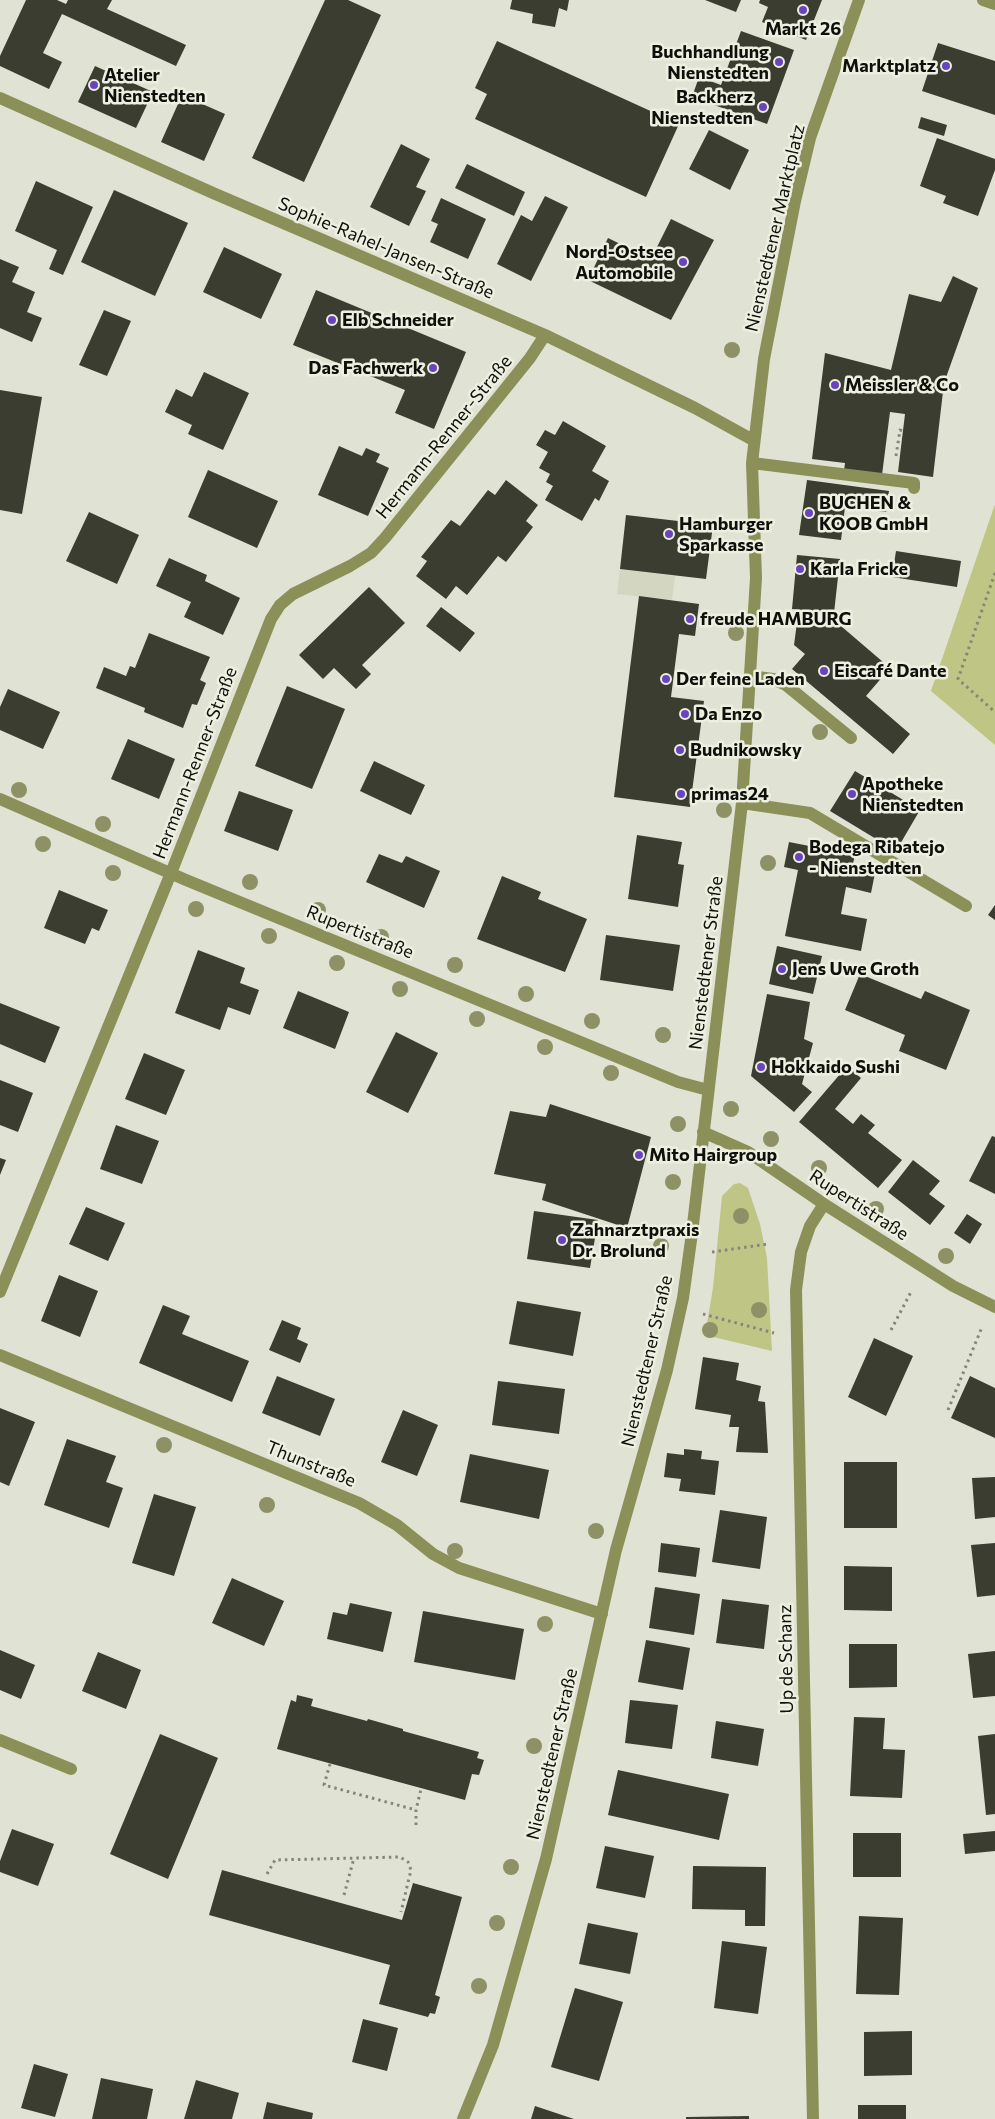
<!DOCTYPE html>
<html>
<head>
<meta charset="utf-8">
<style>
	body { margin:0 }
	canvas { display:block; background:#e0e2d3 }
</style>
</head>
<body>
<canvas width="995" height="2119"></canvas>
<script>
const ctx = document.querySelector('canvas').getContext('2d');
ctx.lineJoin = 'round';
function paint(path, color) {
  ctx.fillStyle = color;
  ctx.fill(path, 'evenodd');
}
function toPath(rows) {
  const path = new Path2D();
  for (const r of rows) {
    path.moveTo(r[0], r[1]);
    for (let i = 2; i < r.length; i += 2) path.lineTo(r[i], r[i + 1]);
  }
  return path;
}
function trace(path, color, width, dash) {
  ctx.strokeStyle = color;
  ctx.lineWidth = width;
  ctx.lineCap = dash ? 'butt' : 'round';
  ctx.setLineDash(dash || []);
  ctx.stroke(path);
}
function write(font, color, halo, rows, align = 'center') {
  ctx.font = font + ' Commissioner,sans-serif';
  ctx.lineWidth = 5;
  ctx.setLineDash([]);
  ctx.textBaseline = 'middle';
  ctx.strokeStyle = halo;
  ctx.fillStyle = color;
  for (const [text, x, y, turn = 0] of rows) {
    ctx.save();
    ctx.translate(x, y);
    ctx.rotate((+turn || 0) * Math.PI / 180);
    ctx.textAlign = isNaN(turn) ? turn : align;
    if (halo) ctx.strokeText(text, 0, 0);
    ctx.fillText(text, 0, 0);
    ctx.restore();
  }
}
const built = toPath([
	[620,569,675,576,672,600,617,594]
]);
const green = toPath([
	[995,504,995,745,931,691],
	[740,1183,748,1188,760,1224,767,1258,772,1351,705,1335,713,1288,722,1196,734,1184]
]);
const building = toPath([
	[26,0,57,0,66,4,68,0,112,0,107,9,186,45,176,66,62,14,43,53,62,62,49,89,0,66,0,56],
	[325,0,348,0,381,15,304,182,252,158],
	[512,0,569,0,567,11,559,8,555,27,532,23,533,14,510,9],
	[705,0,741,0,736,12],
	[760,0,822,0,806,40,762,22,768,7,759,3],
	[741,31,794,50,767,124,692,97,699,77,721,85],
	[497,41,679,124,646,197,475,119,487,94,475,88],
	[938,43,995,61,995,115,922,91],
	[95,66,153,92,136,128,78,102],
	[182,95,225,114,204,161,161,142],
	[921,117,947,125,944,136,918,128],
	[709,130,749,150,730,190,689,169],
	[937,138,995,159,995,170,978,216,943,203,946,196,920,186],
	[401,144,430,159,416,187,426,191,409,226,370,207],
	[467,164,525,192,514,216,455,188],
	[36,181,93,207,63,275,49,269,57,250,15,231],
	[114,190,188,223,155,296,81,262],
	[545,196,568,207,531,281,497,264,521,215,532,221],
	[441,198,486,219,468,259,430,242,438,224,431,221],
	[671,219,714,240,671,320,588,280,608,238,651,259],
	[224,247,282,274,261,319,203,292],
	[0,259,19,267,12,282,35,292,27,312,42,318,32,342,0,328],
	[953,276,978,288,944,383,933,477,898,472,905,414,890,412,882,475,844,471,845,463,812,459,825,353,891,370,909,294,941,302],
	[316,290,466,352,434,429,395,413,405,390,293,345],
	[104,310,131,321,107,376,79,365],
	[204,372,249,393,223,450,188,434,192,425,165,412,176,389,192,397],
	[0,390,42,397,22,514,0,510],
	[563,421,606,446,592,471,609,481,599,501,595,498,582,521,545,500,553,486,546,482,550,474,539,468,548,452,536,445,545,430,555,435],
	[339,446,362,456,366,448,380,454,376,462,389,468,368,516,318,495],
	[208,470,278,501,257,548,188,517],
	[506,480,538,505,526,521,533,527,506,562,498,556,467,595,456,586,446,599,416,576,427,561,421,557,451,520,460,526,488,490,495,495],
	[807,480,889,491,886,512,845,507,841,540,799,535],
	[89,512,139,535,117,584,66,561],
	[626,515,713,525,706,579,620,569],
	[896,551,961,561,957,587,892,577],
	[797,555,840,559,834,613,792,609],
	[169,558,207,575,205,581,240,598,223,635,184,617,191,602,156,586],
	[369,587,405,623,362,665,371,674,356,689,334,668,323,679,299,655],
	[639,596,699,604,695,636,679,634,671,697,704,701,690,807,614,797],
	[441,607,475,633,460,652,426,626],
	[798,615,834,620,890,668,866,696,910,734,893,754,792,669,805,654,794,645],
	[149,633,210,657,200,680,206,683,197,705,192,704,183,728,144,712,145,708,96,688,104,667,126,676,130,666,135,668],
	[287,686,345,709,312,789,255,766],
	[8,689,60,712,43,749,0,730,0,707],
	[128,739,175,759,159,799,111,779],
	[374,761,425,785,411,815,360,791],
	[855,771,920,810,896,851,830,811],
	[239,791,293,810,278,851,224,831],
	[637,835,682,842,678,864,684,865,678,907,628,899],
	[789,842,855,855,852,868,875,873,871,893,846,887,841,914,867,919,861,951,785,936,798,870,784,867],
	[379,854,402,863,406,856,440,871,424,908,366,882],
	[502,876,541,892,538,899,587,919,565,972,477,939],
	[59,890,108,910,99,931,92,928,85,944,44,928],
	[995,905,995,920,988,915],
	[606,935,680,945,673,991,600,980],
	[777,946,822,956,813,994,769,984],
	[198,950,245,968,240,983,259,990,250,1015,228,1007,220,1030,175,1013],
	[860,974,921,999,925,991,970,1010,946,1070,899,1051,905,1035,845,1010],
	[298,991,349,1012,335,1049,283,1028],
	[767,994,810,1002,804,1039,813,1043,802,1084,812,1092,794,1112,751,1076],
	[0,1003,60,1027,45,1063,0,1044],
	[396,1032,438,1053,408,1113,366,1092],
	[144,1053,185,1070,166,1115,125,1099],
	[847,1066,861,1078,835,1109,853,1124,861,1114,875,1125,868,1133,902,1160,878,1188,799,1122],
	[0,1080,33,1093,18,1132,0,1125],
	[550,1104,651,1137,627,1228,542,1200,546,1184,494,1174,510,1111,546,1117],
	[116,1125,159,1141,142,1184,100,1169],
	[992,1136,995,1137,995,1194,969,1181],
	[0,1158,6,1160,0,1175],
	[913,1160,940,1181,929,1194,945,1206,930,1225,888,1192],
	[86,1207,125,1223,108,1261,69,1244],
	[534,1211,598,1220,590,1268,527,1259],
	[967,1214,982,1224,970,1244,954,1233],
	[59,1275,98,1291,80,1337,41,1321],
	[517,1301,581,1312,573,1356,509,1344],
	[163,1305,190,1316,182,1334,249,1361,232,1402,139,1363],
	[282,1320,301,1328,297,1339,308,1344,300,1363,269,1350],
	[874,1338,913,1356,886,1416,848,1397],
	[703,1357,739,1363,736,1380,761,1386,758,1401,765,1402,768,1453,736,1452,739,1427,729,1427,731,1415,695,1409],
	[277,1376,335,1399,320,1436,262,1413],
	[970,1376,995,1388,995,1438,951,1418],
	[498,1381,565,1389,559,1434,492,1425],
	[0,1408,35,1422,9,1486,0,1482],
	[403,1410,438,1425,417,1476,381,1462],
	[67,1439,116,1456,106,1482,123,1488,109,1528,44,1505],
	[684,1449,702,1451,701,1459,719,1461,715,1495,679,1491,681,1479,664,1477,667,1453,684,1455],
	[470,1454,549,1470,539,1519,460,1502],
	[844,1462,897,1462,897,1528,844,1528],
	[995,1477,995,1517,975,1519,972,1478],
	[154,1494,196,1507,174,1576,132,1563],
	[720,1510,767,1517,760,1569,712,1562],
	[661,1543,700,1548,696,1577,658,1572],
	[995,1543,995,1595,977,1597,971,1545],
	[844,1566,892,1567,892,1611,844,1610],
	[232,1578,284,1601,264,1646,212,1623],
	[655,1587,700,1594,694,1635,649,1628],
	[722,1599,769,1605,764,1649,716,1643],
	[350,1603,392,1612,383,1652,327,1639,333,1612,347,1615],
	[423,1611,524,1629,515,1680,414,1662],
	[646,1640,690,1648,683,1690,638,1682],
	[849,1644,897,1644,897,1687,849,1688],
	[0,1650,35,1665,21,1699,0,1690],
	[995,1651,995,1696,973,1698,968,1654],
	[98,1652,141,1670,126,1709,82,1691],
	[297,1695,313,1699,311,1706,367,1721,368,1719,403,1729,403,1731,479,1752,477,1758,484,1760,479,1775,472,1774,465,1800,277,1749,291,1700,296,1702],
	[630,1700,678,1705,672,1749,625,1743],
	[854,1717,885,1718,883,1749,905,1750,902,1798,850,1796],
	[716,1721,764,1729,758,1766,711,1758],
	[160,1734,218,1758,168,1879,110,1854],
	[995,1734,995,1814,986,1815,978,1736],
	[618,1770,729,1794,719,1840,608,1815],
	[12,1829,54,1844,38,1886,0,1872,0,1861],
	[995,1831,995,1851,965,1854,963,1834],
	[853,1833,901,1833,901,1877,853,1877],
	[605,1846,654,1856,645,1898,596,1888],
	[693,1866,766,1867,765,1926,745,1926,745,1910,692,1909],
	[222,1870,402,1920,413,1883,462,1897,435,1995,440,1997,435,2014,430,2013,428,2017,379,2004,390,1965,209,1915],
	[859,1916,903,1918,899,1995,856,1994],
	[588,1923,638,1933,630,1974,579,1964],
	[722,1941,767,1947,758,2014,714,2008],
	[575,1988,623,2002,599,2081,551,2067],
	[363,2019,398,2028,387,2071,352,2062],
	[912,2031,912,2075,864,2076,864,2032],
	[34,2064,68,2074,55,2117,21,2108],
	[101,2078,153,2089,147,2119,92,2119],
	[196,2080,239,2093,232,2119,184,2119],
	[267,2102,313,2113,312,2119,263,2119],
	[858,2105,906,2105,906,2119,858,2119],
	[535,2106,574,2119,531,2119],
	[749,2116,749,2119,686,2119,686,2117]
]);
const path = toPath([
	[896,456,900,430,903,431],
	[995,573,958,679,995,712],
	[712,1252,768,1244],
	[703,1314,774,1333],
	[891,1330,912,1290],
	[948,1410,982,1327],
	[330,1764,324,1785,416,1810],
	[416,1825,416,1810,421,1789],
	[267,1874,275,1860,400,1857,408,1862,411,1870,401,1912],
	[344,1895,354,1858]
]);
const minor = toPath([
	[983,0,995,4],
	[0,98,213,193,545,335,695,408,753,440],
	[752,463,914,483,914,488],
	[750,676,773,679,786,685,851,738],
	[0,799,186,880,678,1082,708,1090],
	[742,803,810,813,966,906],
	[703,1132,748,1152,824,1204,953,1286,995,1307],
	[0,1292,171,873,271,619,280,605,293,594,350,566,371,553,385,538,530,358,545,335],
	[0,1355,359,1503,397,1525,433,1554,459,1568,602,1614],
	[0,1740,71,1769],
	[463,2119,493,2045,546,1859,616,1550,667,1370,683,1298,692,1233,742,803,756,578,752,463,764,359,795,201,810,138,859,0],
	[813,2119,796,1290,801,1252,810,1226,824,1204]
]);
const trees = [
	[732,350],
	[736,633],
	[820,732],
	[19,790],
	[724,810],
	[103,824],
	[43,844],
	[768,863],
	[113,873],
	[250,882],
	[196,909],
	[318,910],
	[269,936],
	[381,937],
	[337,963],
	[455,965],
	[400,989],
	[526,994],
	[477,1019],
	[592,1021],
	[663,1035],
	[545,1047],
	[611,1073],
	[731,1109],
	[678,1124],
	[771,1139],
	[819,1168],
	[673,1182],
	[876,1209],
	[741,1216],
	[661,1246],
	[946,1256],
	[759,1310],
	[710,1330],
	[164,1445],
	[267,1505],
	[596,1531],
	[455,1551],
	[545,1624],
	[534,1746],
	[511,1867],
	[497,1923],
	[479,1986]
];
const markers = [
	[803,10,5,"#6945bd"],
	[779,62,5,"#6945bd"],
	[946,66,5,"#6945bd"],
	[94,85,5,"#6945bd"],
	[763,107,5,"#6945bd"],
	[683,262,5,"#6945bd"],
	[332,320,5,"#6945bd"],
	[433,368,5,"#6945bd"],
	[835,385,5,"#6945bd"],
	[809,513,5,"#6945bd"],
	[669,534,5,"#6945bd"],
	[800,569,5,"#6945bd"],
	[690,619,5,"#6945bd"],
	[824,671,5,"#6945bd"],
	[666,679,5,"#6945bd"],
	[685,714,5,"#6945bd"],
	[680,750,5,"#6945bd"],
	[681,794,5,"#6945bd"],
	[852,794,5,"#6945bd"],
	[799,857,5,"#6945bd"],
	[782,969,5,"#6945bd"],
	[761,1067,5,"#6945bd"],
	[639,1155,5,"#6945bd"],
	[562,1240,5,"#6945bd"]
];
const poiNames = [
	["Markt 26",803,29,"center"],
	["Buchhandlung",769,52,"right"],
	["Nienstedten",769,73,"right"],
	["Marktplatz",936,66,"right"],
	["Atelier",104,75],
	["Nienstedten",104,96],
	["Backherz",753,97,"right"],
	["Nienstedten",753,118,"right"],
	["Nord-Ostsee",673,252,"right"],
	["Automobile",673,273,"right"],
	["Elb Schneider",342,320],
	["Das Fachwerk",423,368,"right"],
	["Meissler & Co",845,385],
	["BUCHEN &",819,503],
	["KOOB GmbH",819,524],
	["Hamburger",679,524],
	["Sparkasse",679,545],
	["Karla Fricke",810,569],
	["freude HAMBURG",700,619],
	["Eiscafé Dante",834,671],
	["Der feine Laden",676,679],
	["Da Enzo",695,714],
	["Budnikowsky",690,750],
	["Apotheke",862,784],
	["Nienstedten",862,805],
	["primas24",691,794],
	["Bodega Ribatejo",809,847],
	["- Nienstedten",809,868],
	["Jens Uwe Groth",792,969],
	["Hokkaido Sushi",771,1067],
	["Mito Hairgroup",649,1155],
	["Zahnarztpraxis",572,1230],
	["Dr. Brolund",572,1251]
];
const streetNames = [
	["Nienstedtener Marktplatz",775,228,-77],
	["Sophie-Rahel-Jansen-Straße",386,248,23],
	["Hermann-Renner-Straße",444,437,-51],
	["Hermann-Renner-Straße",195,763,-69],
	["Rupertistraße",360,932,22],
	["Nienstedtener Straße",706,963,-83],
	["Rupertistraße",859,1205,33],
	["Nienstedtener Straße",647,1361,-77],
	["Thunstraße",311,1464,22],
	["Up de Schanz",786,1659,-91],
	["Nienstedtener Straße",552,1754,-77]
];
paint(built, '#d3d6c0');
paint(green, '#bfc584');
paint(building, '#3b3d31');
trace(path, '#85867b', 3, [2.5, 4]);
trace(minor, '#8b9059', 12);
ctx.fillStyle = '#8e9166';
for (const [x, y] of trees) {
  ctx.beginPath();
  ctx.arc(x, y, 8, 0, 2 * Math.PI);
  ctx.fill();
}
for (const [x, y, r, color] of markers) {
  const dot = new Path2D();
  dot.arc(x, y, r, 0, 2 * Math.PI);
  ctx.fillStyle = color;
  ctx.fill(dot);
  trace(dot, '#edefe0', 2);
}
write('bold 18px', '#0f100b', '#edefe0', poiNames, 'left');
write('18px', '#0f100b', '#edefe0', streetNames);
</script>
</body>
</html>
